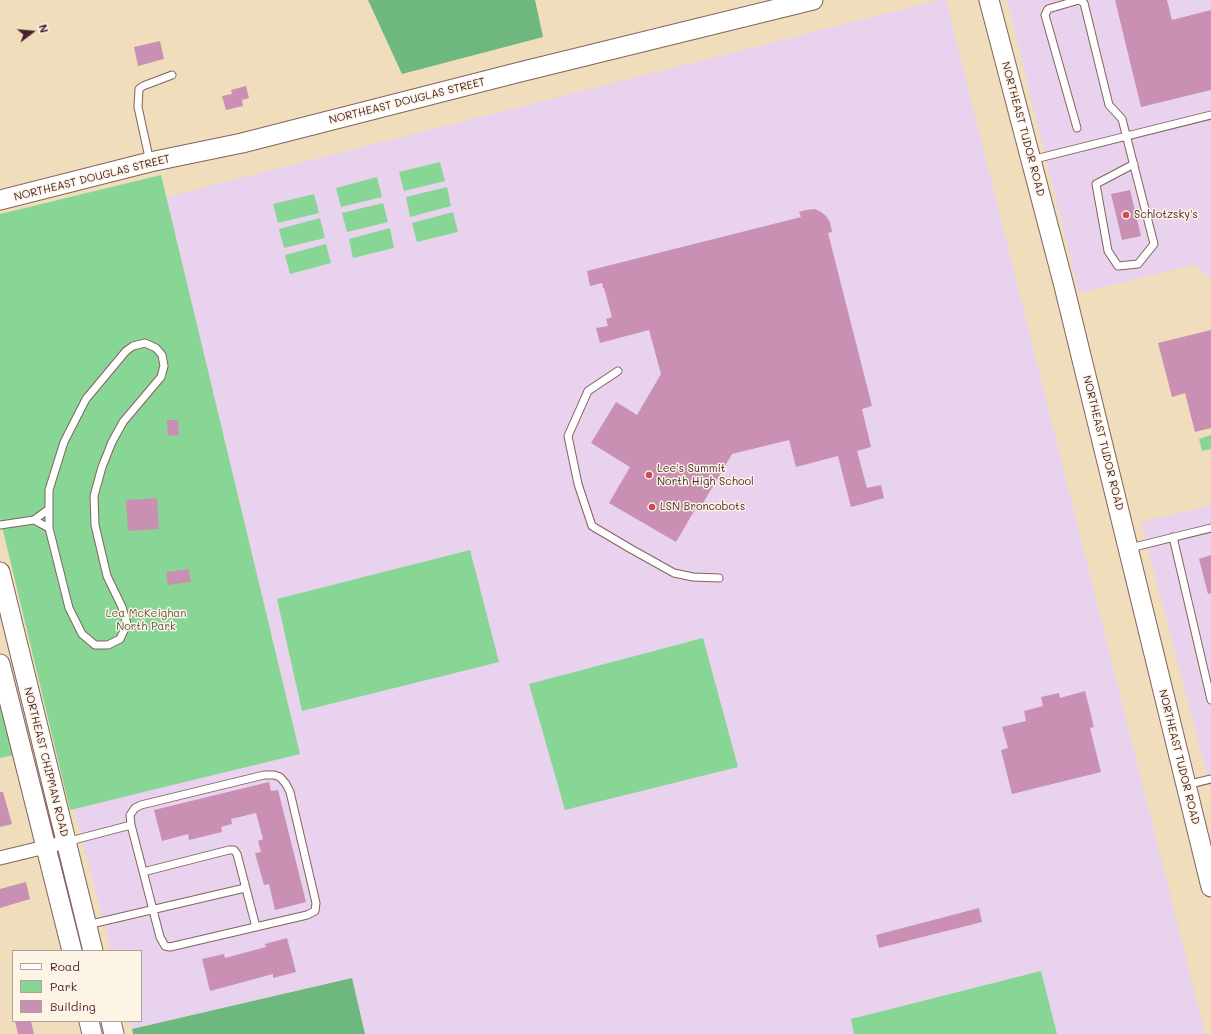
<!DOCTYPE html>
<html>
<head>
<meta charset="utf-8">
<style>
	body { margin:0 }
	#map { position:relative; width:1211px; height:1034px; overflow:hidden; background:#efddbb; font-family:Mali,sans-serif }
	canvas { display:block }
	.legend { position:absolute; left:12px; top:950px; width:130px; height:72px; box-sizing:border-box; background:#fcf5e5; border:1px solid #b59f9b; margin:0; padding:5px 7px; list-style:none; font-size:12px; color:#4a1f2b }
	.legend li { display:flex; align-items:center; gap:8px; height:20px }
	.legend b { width:20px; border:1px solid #b59f9b }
	.north { position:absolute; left:12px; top:12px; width:40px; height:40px; -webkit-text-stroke:3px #fcf5e5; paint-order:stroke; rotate:74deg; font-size:11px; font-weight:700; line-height:16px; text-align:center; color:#4a1f2b }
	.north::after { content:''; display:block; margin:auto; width:14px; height:18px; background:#4a1f2b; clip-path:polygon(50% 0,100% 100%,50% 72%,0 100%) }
</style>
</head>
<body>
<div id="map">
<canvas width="1211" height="1034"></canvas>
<ul class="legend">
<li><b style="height:5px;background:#fff"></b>Road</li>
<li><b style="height:11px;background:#88d695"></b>Park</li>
<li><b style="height:11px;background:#c990b3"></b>Building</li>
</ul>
<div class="north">N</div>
</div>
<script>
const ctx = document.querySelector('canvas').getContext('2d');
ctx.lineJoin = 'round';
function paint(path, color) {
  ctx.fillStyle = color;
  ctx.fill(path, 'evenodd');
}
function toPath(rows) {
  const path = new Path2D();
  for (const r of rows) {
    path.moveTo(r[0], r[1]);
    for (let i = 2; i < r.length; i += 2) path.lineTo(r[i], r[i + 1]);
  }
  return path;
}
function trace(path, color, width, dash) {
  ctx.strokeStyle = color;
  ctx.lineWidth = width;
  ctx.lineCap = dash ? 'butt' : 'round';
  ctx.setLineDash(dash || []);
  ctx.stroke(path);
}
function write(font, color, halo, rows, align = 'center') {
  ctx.font = font + ' Mali,sans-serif';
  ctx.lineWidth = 3;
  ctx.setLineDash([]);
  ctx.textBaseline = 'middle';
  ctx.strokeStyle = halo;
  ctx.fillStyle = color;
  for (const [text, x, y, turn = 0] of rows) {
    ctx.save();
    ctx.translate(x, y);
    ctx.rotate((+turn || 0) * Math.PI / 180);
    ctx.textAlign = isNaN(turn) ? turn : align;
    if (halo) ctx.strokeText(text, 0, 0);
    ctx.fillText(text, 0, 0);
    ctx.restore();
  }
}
const built = toPath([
	[939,0,946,0,1205,1034,365,1034,352,978,132,1029,130,1021,141,1021,141,951,111,951,74,808,300,753,166,197],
	[1007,0,1211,0,1211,279,1194,265,1079,293],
	[1211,505,1211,790,1141,522]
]);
const green = toPath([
	[440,162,445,181,404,191,399,172],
	[161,175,300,754,70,810,0,518,0,214],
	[377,177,382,197,341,207,336,188],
	[447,187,451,206,410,217,406,197],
	[314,194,319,213,278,223,273,204],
	[383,203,388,222,347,232,342,213],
	[453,212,458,232,417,242,412,223],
	[320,218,325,238,284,248,279,229],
	[390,228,394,248,353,258,349,239],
	[326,244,331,263,290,274,285,255],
	[1211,435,1211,449,1202,451,1199,439],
	[470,550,499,662,302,711,277,599],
	[703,638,738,767,565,810,529,684],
	[0,698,14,755,0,758],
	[1041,971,1057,1034,854,1034,851,1019]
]);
const forest = toPath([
	[368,0,535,0,543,37,402,74],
	[352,978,365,1034,133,1034,132,1029]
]);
const building = toPath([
	[1115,0,1167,0,1172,20,1211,10,1211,90,1141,107],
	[160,41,164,59,138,66,134,47],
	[246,86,249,98,242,100,243,106,226,110,222,96,232,94,231,90],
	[1130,190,1141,236,1122,240,1111,194],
	[815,209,821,212,826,216,830,222,832,232,828,233,872,406,862,409,871,447,857,451,867,488,881,485,884,498,851,507,838,456,796,467,789,440,732,454,700,508,697,506,676,542,609,503,630,467,591,443,616,402,637,415,661,374,649,330,600,343,596,328,608,326,606,319,612,317,604,288,603,288,602,283,590,286,587,271,801,217,799,212,806,210],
	[1211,330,1211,428,1195,432,1185,393,1172,397,1158,343],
	[167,420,178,420,179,435,168,436],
	[157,498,159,529,128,531,126,500],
	[1211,555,1211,593,1208,594,1199,559],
	[189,569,191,582,168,585,166,572],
	[1085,691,1094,727,1090,728,1101,772,1012,794,1001,750,1008,748,1002,727,1026,721,1024,711,1043,706,1041,697,1059,693,1060,698],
	[269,782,271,791,278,790,306,902,275,910,269,884,264,885,255,853,261,852,258,841,263,839,256,813,231,819,232,824,221,827,222,832,189,840,188,834,162,841,154,810],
	[0,792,3,792,12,824,0,827],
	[26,882,30,899,0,908,0,889],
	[979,908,982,922,879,948,876,935],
	[287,938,296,972,273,978,273,974,210,991,202,959,224,954,225,958,266,947,265,944],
	[15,1021,31,1021,34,1034,18,1034]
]);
const lane = toPath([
	[1077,128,1045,15,1048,9,1079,0,1084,3,1109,105,1122,119,1154,244,1138,264,1118,266,1108,251,1096,184,1134,164],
	[1031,160,1211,115],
	[150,162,138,107,139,89,143,86,172,75],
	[618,371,588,391,568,436,578,484,592,526,631,549,674,573,693,577,719,578],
	[34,520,49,528,69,608,82,634,95,645,108,645,120,639,127,624,122,607,107,576,95,525,94,496,102,467,112,442,123,422,161,377,164,366,162,355,156,348,145,343,133,346,126,351,86,399,64,442,49,490,49,528],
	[0,525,34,520,49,509],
	[1173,537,1211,700],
	[1130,548,1211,528],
	[1186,785,1211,779],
	[66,842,131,825,130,815,135,808,141,805,264,775,274,775,280,777,286,784,290,792,316,903,315,911,307,915,170,947,165,946,160,937,131,825],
	[143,872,229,850,234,850,237,854,256,927],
	[87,925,245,888]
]);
const street = toPath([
	[0,858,66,842]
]);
const secondary = toPath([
	[989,0,1063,282,1211,887],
	[0,200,150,162,242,143,520,72,813,0],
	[0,572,93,951],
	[0,664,72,951],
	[89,1021,92,1034],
	[111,1021,114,1034]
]);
const markers = [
	[1126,215,4,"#d1495b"],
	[649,475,4,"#d1495b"],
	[652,507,4,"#d1495b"]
];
const streetNames = [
	["NORTHEAST DOUGLAS STREET",407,101,-14],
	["NORTHEAST TUDOR ROAD",1023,129,75],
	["NORTHEAST DOUGLAS STREET",92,178,-14],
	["NORTHEAST TUDOR ROAD",1103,443,76],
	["NORTHEAST TUDOR ROAD",1179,757,76],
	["NORTHEAST CHIPMAN ROAD",46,762,76]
];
const poiNames = [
	["Schlotzsky's",1134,215],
	["Lee's Summit",657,469],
	["North High School",657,482],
	["LSN Broncobots",660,507]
];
const parkNames = [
	["Lea McKeighan",146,614],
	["North Park",146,627]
];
paint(built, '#e9d2ed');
paint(green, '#88d695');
paint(forest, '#6eb77e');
paint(building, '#c990b3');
trace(lane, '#84625d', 9);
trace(street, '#84625d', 15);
trace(secondary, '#84625d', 21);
trace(lane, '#fff', 7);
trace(street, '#fff', 13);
trace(secondary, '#fff', 19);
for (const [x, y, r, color] of markers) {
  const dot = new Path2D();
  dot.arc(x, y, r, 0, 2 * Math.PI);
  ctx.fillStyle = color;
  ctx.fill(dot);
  trace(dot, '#fcf5e5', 1.5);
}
write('11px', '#4a1f2b', '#fcf5e5', streetNames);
write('11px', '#4a1f2b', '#fcf5e5', poiNames, 'left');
write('11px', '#5d564b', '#fcf5e5', parkNames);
</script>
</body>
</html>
